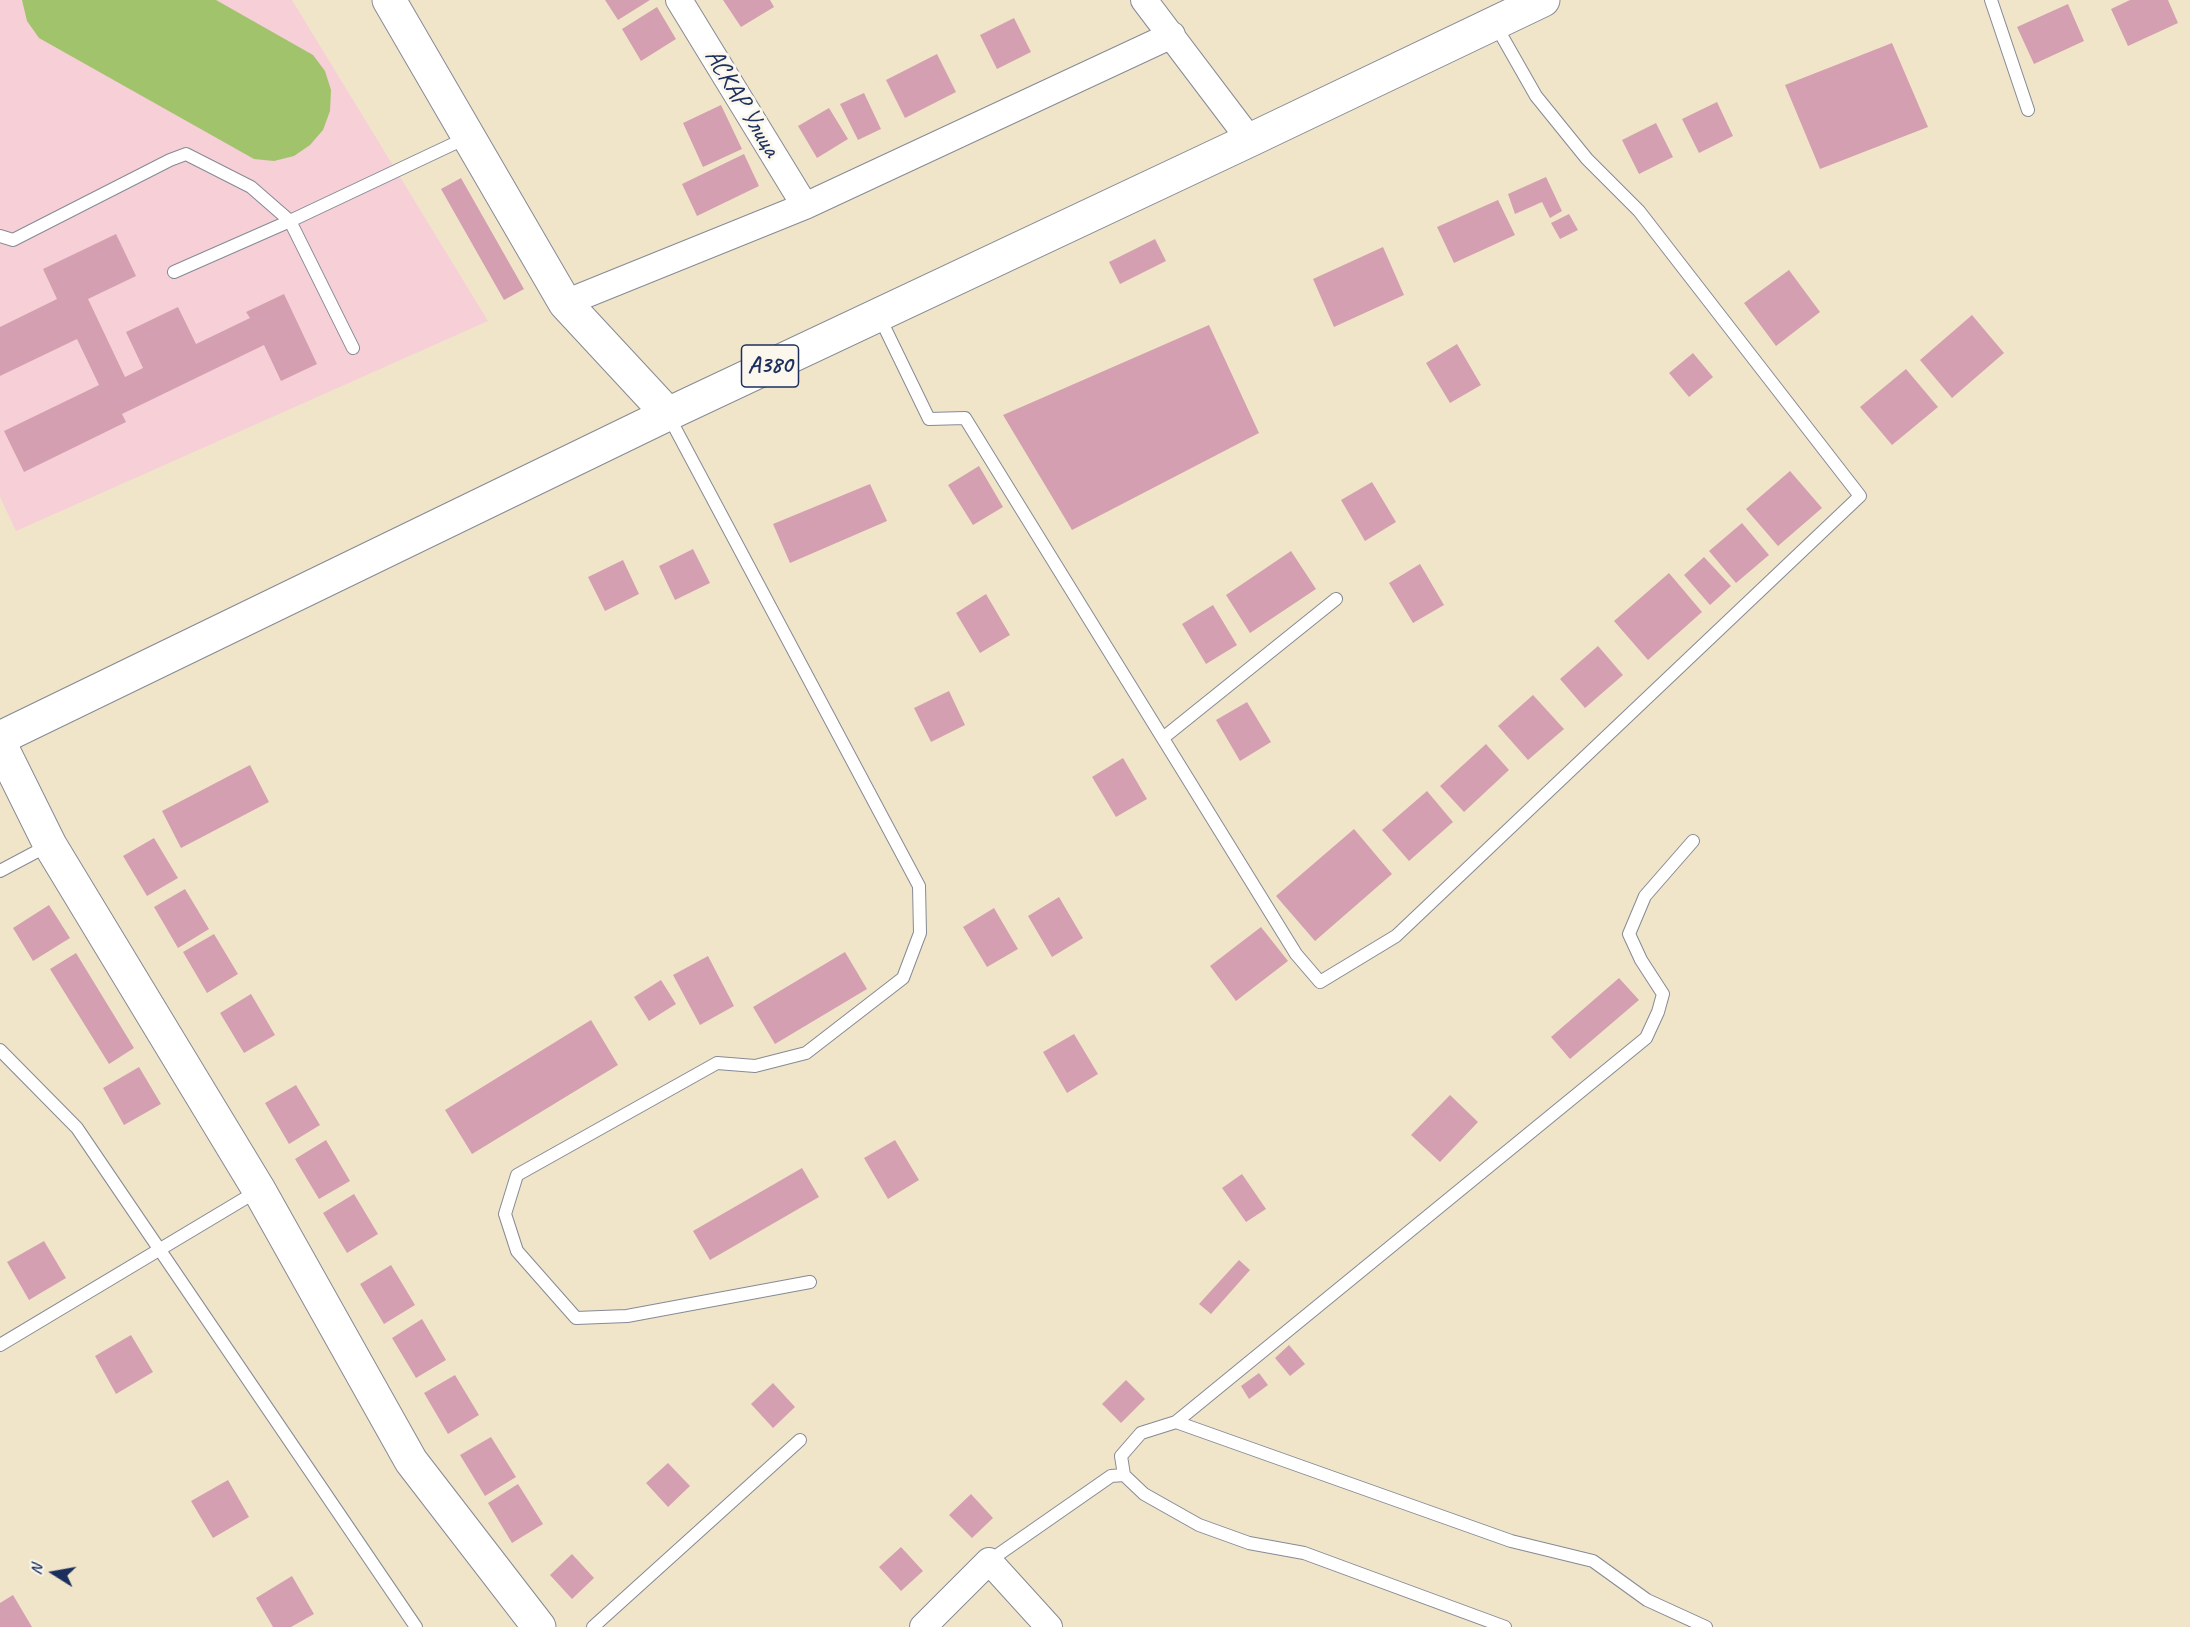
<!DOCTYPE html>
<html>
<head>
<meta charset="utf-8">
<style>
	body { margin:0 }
	#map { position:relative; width:2190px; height:1627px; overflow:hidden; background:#f0e5c9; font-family:Caveat,sans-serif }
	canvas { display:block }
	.north { position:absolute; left:24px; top:1543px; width:60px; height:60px; -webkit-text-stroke:4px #fbf7ec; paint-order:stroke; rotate:281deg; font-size:16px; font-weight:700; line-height:24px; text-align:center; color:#1b2f5e }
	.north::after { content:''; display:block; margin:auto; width:21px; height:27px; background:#1b2f5e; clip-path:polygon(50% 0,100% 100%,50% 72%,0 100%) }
</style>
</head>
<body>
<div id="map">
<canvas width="2190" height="1627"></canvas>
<div class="north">N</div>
</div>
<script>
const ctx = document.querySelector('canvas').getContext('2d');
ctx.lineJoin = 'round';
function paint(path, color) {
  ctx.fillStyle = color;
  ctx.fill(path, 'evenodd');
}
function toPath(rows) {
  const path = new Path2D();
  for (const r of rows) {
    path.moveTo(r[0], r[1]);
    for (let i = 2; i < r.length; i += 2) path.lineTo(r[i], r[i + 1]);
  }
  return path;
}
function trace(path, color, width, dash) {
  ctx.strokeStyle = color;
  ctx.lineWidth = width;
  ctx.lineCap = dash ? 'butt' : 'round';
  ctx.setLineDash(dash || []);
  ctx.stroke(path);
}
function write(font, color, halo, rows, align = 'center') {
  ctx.font = font + ' Caveat,sans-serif';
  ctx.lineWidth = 6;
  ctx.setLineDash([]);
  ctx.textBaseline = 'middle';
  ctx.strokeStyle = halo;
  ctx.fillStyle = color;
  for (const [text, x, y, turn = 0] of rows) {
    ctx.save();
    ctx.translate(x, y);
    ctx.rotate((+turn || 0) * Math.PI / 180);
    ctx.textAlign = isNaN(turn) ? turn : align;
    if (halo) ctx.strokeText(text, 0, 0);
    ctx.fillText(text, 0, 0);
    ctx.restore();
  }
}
const built = toPath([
	[0,0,292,0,488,321,16,531,0,497]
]);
const green = toPath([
	[22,0,216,0,313,55,325,71,331,90,330,111,323,130,310,145,294,156,274,161,254,159,39,38,27,21]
]);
const building = toPath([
	[605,0,650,0,618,20],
	[723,0,770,0,774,7,741,27],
	[2130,0,2168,0,2178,23,2128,46,2111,9],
	[2068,4,2084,41,2034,64,2017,27],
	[657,7,676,39,641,61,622,29],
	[1014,18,1031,52,997,69,980,35],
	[1892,43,1928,127,1820,169,1785,85],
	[937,54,956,92,905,118,886,80],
	[864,93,881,129,858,140,840,104],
	[1717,102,1733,136,1699,153,1682,119],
	[721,105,742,149,703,167,683,123],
	[829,108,848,139,817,158,798,126],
	[1656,123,1673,157,1639,174,1622,140],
	[744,154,759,186,697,216,682,184],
	[1546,177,1562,211,1550,218,1542,202,1515,214,1508,194],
	[461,178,524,289,504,300,441,189],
	[1498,200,1515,235,1454,263,1437,227],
	[1569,214,1578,230,1560,239,1551,223],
	[116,234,136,276,88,299,125,377,143,368,126,332,178,307,196,344,250,318,246,312,284,294,317,364,281,381,264,345,122,414,126,422,24,472,4,431,99,385,77,339,0,376,0,327,57,299,43,269],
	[1155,239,1166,261,1120,284,1109,262],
	[1383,247,1404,295,1334,327,1313,279],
	[1789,270,1820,312,1776,346,1744,303],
	[1972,315,2004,353,1952,398,1920,360],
	[1209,325,1259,433,1072,530,1003,415],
	[1457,344,1481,385,1450,403,1426,363],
	[1693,353,1713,377,1689,397,1669,373],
	[1906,369,1938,407,1892,445,1860,407],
	[979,466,1003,507,973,525,948,485],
	[1790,471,1822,508,1778,546,1746,509],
	[1372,482,1396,522,1365,541,1341,500],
	[870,484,887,521,790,563,773,524],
	[1742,523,1769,555,1736,583,1709,551],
	[693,549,710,583,675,600,659,566],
	[1291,551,1316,589,1250,633,1226,595],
	[1704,557,1731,586,1710,605,1684,575],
	[623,560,639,594,605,611,588,577],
	[1420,564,1444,605,1413,623,1389,583],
	[1669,573,1702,612,1648,660,1614,621],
	[986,594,1010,635,980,653,956,613],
	[1213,605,1237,645,1206,664,1182,624],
	[1598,646,1623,675,1585,708,1560,679],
	[949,691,965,725,931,742,914,708],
	[1533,695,1564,729,1528,760,1498,726],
	[1247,702,1271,742,1240,761,1216,720],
	[1486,744,1509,770,1464,812,1440,786],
	[1123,758,1147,799,1116,817,1092,777],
	[250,765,269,802,181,848,162,811],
	[1427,791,1453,822,1409,861,1382,830],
	[1354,829,1392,874,1315,941,1276,896],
	[154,838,178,878,147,896,123,856],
	[185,889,209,929,178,948,154,907],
	[1059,897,1083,938,1052,957,1028,916],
	[49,905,70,938,33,961,13,928],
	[994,908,1018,949,987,967,963,927],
	[1261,927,1288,961,1236,1001,1210,966],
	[214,934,238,974,207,993,183,952],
	[845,952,867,989,775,1044,753,1007],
	[76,953,134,1048,109,1064,50,969],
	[708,956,734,1006,700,1025,673,975],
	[1619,978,1639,1000,1570,1059,1551,1037],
	[661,980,676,1004,649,1021,634,997],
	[251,994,275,1035,244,1053,220,1013],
	[591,1020,618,1065,472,1154,445,1110],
	[1074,1034,1098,1074,1067,1093,1043,1052],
	[139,1067,161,1104,124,1125,103,1088],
	[296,1085,320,1125,289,1144,265,1103],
	[1450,1095,1478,1122,1440,1162,1411,1135],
	[326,1140,350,1181,319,1199,295,1159],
	[895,1140,919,1180,888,1199,864,1158],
	[802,1168,819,1197,710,1260,693,1231],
	[1242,1174,1266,1209,1246,1222,1222,1188],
	[354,1194,378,1234,347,1253,323,1213],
	[44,1241,66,1278,29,1300,7,1262],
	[1239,1260,1250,1270,1211,1314,1199,1304],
	[391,1265,415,1305,384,1324,360,1284],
	[422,1319,446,1360,416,1378,392,1338],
	[131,1335,153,1372,116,1394,95,1356],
	[1289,1345,1305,1364,1290,1376,1275,1358],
	[1259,1373,1268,1385,1249,1399,1241,1386],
	[455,1375,479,1415,448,1434,424,1393],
	[1126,1380,1145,1399,1121,1423,1102,1404],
	[773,1383,795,1407,773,1428,751,1404],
	[491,1437,516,1477,485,1496,460,1455],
	[668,1463,690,1486,668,1507,646,1483],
	[228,1480,249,1517,213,1538,191,1501],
	[518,1484,543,1524,512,1543,488,1503],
	[971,1494,993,1518,972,1538,949,1515],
	[901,1547,923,1571,901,1591,879,1567],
	[572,1554,594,1578,572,1599,550,1575],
	[292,1576,314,1614,291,1627,273,1627,256,1598],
	[13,1595,32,1627,0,1627,0,1603]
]);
const lane = toPath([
	[1991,0,2028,110],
	[0,236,13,240,170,160,186,154,251,187,290,221,353,348],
	[174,272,290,221,468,137],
	[879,316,929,419,965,418,1296,954,1320,982,1396,936,1860,496,1639,211,1587,159,1536,96,1495,24],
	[668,415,919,886,920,933,903,978,806,1053,755,1066,717,1063,517,1175,505,1214,517,1251,576,1318,627,1316,810,1282],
	[1163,738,1336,599],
	[0,871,49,845],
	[0,1050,77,1128,416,1627],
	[0,1345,259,1190],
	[1176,1422,1646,1038,1658,1012,1663,994,1641,960,1629,934,1645,896,1693,841],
	[1124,1475,1121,1456,1141,1433,1176,1422,1511,1541,1593,1561,1647,1600,1706,1627],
	[989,1561,1111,1476,1124,1475,1144,1494,1199,1525,1249,1543,1304,1553,1505,1627],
	[593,1627,800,1440]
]);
const street = toPath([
	[679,0,805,206],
	[1144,0,1250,140],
	[565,303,805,206,1172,35],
	[923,1627,989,1561,1049,1627]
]);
const secondary = toPath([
	[389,0,565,303,668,414],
	[0,744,50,845,259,1190,411,1461,539,1627]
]);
const highway = toPath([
	[0,738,668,414,1250,140,1543,0]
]);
const shields = [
	[770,366,57]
];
const shieldNames = [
	["A380",770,366]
];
const streetNames = [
	["АСКАР Улица",742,103,59]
];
paint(built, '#f6cfd7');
paint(green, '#a1c36c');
paint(building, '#d4a0b1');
trace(lane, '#868a94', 14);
trace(street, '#868a94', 28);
trace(secondary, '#868a94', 35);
trace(highway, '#868a94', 35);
trace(lane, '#fff', 12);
trace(street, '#fff', 26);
trace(secondary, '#fff', 33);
trace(highway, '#fff', 33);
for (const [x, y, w] of shields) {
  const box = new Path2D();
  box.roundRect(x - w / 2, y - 21, w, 42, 4.5);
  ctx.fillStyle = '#fbf7ec';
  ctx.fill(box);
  trace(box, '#1b2f5e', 1.5);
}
write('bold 24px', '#1b2f5e', null, shieldNames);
write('26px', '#1b2f5e', '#fbf7ec', streetNames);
</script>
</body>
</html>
